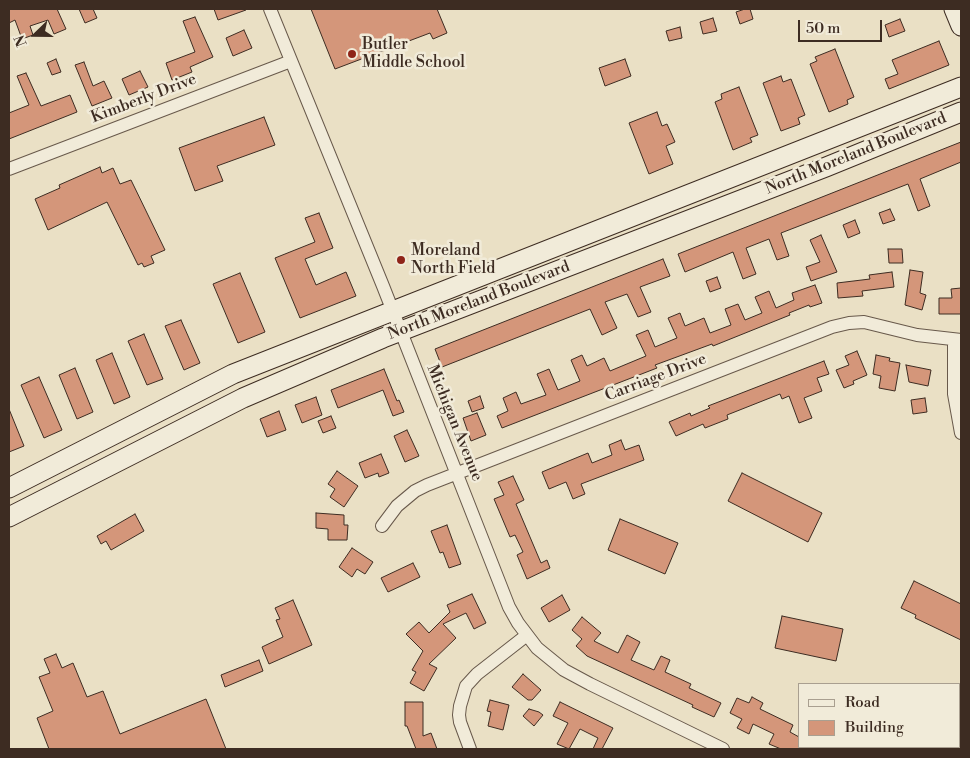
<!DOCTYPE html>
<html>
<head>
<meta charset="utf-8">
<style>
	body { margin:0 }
	#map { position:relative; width:970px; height:758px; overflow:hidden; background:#eae0c5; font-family:"Libre Bodoni",serif }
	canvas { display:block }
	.frame { position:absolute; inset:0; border:10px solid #3d2c22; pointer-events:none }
	.legend { position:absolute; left:798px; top:683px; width:162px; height:65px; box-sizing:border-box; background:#f1ebd9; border:1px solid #a99f90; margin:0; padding:6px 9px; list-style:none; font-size:15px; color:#3d2c22 }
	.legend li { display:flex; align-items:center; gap:10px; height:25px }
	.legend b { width:25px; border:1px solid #a99f90 }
	.north { position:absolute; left:10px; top:10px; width:50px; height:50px; -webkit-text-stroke:4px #f1ebd9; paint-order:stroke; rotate:248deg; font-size:14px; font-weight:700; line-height:20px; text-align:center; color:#3d2c22 }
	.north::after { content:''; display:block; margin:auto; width:18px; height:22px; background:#3d2c22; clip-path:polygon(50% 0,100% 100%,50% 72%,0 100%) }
	.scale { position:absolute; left:798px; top:20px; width:84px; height:22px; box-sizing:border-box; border:2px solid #3d2c22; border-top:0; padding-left:6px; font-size:15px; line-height:18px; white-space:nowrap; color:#3d2c22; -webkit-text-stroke:4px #f1ebd9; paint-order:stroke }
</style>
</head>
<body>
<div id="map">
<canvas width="970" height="758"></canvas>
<div class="frame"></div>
<ul class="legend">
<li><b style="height:6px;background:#f1ebd9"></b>Road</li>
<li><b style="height:14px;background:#d4967a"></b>Building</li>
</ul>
<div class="north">N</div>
<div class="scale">50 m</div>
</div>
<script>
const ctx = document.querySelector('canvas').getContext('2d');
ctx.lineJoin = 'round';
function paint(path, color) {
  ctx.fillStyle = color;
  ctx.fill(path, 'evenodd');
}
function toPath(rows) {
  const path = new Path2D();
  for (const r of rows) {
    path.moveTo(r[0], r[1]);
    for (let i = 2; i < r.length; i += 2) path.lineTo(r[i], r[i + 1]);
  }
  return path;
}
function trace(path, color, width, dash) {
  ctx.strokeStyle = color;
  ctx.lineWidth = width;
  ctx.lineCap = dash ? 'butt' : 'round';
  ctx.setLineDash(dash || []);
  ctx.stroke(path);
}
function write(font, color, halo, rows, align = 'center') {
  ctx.font = font + ' "Libre Bodoni",serif';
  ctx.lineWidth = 5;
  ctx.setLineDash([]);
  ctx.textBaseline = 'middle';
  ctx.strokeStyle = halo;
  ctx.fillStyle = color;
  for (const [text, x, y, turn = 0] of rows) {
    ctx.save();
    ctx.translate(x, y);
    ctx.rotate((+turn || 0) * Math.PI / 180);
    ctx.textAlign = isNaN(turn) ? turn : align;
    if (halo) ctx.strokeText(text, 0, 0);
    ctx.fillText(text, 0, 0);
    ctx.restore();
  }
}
const building = toPath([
	[9,9,57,9,66,29,54,34,48,20,30,26,33,35,22,39,15,20,9,23,9,9],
	[79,9,93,9,97,18,85,23,79,9],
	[214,9,246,9,246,10,218,20,214,9],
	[311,9,437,9,447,33,433,39,430,33,335,69,311,9],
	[745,9,750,9,753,19,740,24,736,12,745,9],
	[195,17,213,57,190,67,192,72,172,80,166,63,195,52,183,21,195,17],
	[713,18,717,31,703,34,700,22,713,18],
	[900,19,905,31,889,37,885,25,900,19],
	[680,27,682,38,669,41,666,31,680,27],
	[244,30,252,48,233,56,226,38,244,30],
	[939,41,949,65,889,89,885,79,898,74,892,60,939,41],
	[835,49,854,97,847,100,848,104,829,112,810,64,817,61,815,57,835,49],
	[56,59,61,72,52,75,47,63,56,59],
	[625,59,631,76,605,86,599,68,625,59],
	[84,62,93,86,104,81,112,98,92,106,75,65,84,62],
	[140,71,148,87,129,95,122,79,140,71],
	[26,73,41,106,70,95,77,112,9,139,9,113,29,105,17,76,26,73],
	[781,76,783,82,791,79,805,115,798,118,800,124,781,131,763,83,781,76],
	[739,87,758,135,750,138,752,142,733,150,715,102,722,99,721,94,739,87],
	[657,112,662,126,667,124,675,142,666,146,673,164,649,174,629,123,657,112],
	[264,117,275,145,217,166,223,181,195,191,179,148,264,117],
	[961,142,961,162,920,179,930,206,918,211,908,184,781,233,789,256,777,260,769,239,746,248,756,274,743,279,733,252,685,272,678,254,961,142],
	[100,167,102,173,113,168,120,184,131,180,165,250,151,256,154,263,144,267,142,263,138,265,107,202,48,230,35,199,60,188,59,185,100,167],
	[890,209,895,220,883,224,879,213,890,209],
	[319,213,333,248,305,259,316,285,346,272,356,296,300,318,275,258,315,242,305,218,319,213],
	[855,220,860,233,848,238,843,225,855,220],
	[821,235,837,272,811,281,806,267,820,262,810,240,821,235],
	[888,249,902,249,903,263,889,263,888,249],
	[663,259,670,276,640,287,651,312,638,317,627,294,605,302,617,328,602,335,590,309,442,367,435,349,663,259],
	[910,270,923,272,920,293,926,295,922,310,905,305,910,270],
	[892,272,894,287,862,291,863,296,838,298,837,283,870,279,869,275,892,272],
	[240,273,265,332,238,343,213,284,240,273],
	[717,277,721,288,710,292,706,281,717,277],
	[815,285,822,303,810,307,809,305,789,313,790,315,713,346,712,344,655,365,657,368,502,428,497,416,508,411,503,398,516,392,521,404,546,395,537,374,549,369,558,390,580,381,571,360,582,355,587,366,604,358,610,371,646,356,636,335,648,330,655,347,677,338,668,318,680,313,685,326,704,318,710,333,731,325,725,309,738,304,745,320,762,313,755,297,769,291,776,308,794,300,792,293,815,285],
	[961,288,961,314,939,314,939,298,952,298,951,289,961,288],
	[181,320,200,363,184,370,165,326,181,320],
	[144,334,163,379,147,385,128,341,144,334],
	[857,351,867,375,853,381,854,384,844,388,836,370,849,365,845,356,857,351],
	[112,353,130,397,114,404,96,360,112,353],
	[876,355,890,358,889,361,900,363,895,391,879,388,881,376,873,374,876,355],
	[824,361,829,374,817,378,822,391,804,398,812,418,799,423,789,396,782,399,780,394,727,415,728,419,705,428,703,424,676,436,669,422,690,413,691,416,710,408,708,406,721,401,824,361],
	[906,365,931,370,928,386,909,382,906,365],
	[75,368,93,412,77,419,59,375,75,368],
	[384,369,397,401,399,400,404,412,393,416,383,390,338,408,331,390,384,369],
	[39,377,62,430,44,438,21,385,39,377],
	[480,396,484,408,472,412,468,401,480,396],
	[316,397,322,415,302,423,295,405,316,397],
	[925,398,927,412,913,414,911,400,925,398],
	[9,409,24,446,9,452,9,409],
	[279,411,286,430,267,437,260,419,279,411],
	[477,413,486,435,471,441,463,418,477,413],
	[331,416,336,428,323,433,318,421,331,416],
	[407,430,419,456,405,462,394,436,407,430],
	[621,440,625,450,639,445,644,460,581,484,585,494,573,499,566,482,549,489,542,472,588,453,592,463,612,455,609,445,621,440],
	[381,454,389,473,379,477,378,473,365,478,359,463,381,454],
	[337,471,358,486,344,507,330,497,335,489,328,484,337,471],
	[742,473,822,513,808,542,728,501,742,473],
	[513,476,524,500,516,504,541,563,547,560,550,568,527,579,517,555,523,552,515,535,510,537,494,499,504,495,498,482,513,476],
	[316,513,344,515,344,525,348,525,347,540,328,540,328,529,316,528,316,513],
	[135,514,144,531,111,550,106,541,101,544,97,536,135,514],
	[620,519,678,543,665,574,608,550,620,519],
	[447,525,461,564,449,568,443,552,440,553,431,531,447,525],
	[352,548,373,562,365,574,357,569,352,577,339,567,352,548],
	[413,563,420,577,388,592,381,578,413,563],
	[914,581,961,604,961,640,915,618,916,615,901,608,914,581],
	[472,594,486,623,474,629,466,613,443,624,456,638,429,664,437,668,424,691,410,683,416,672,412,670,423,651,406,634,419,622,429,633,450,612,447,605,472,594],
	[562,595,570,610,549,622,541,608,562,595],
	[293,600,312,645,269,664,262,647,283,637,276,620,280,619,275,608,293,600],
	[782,616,843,629,836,661,775,648,782,616],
	[582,617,601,633,594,641,618,653,627,635,640,642,631,660,654,670,661,656,670,660,665,672,691,684,689,688,721,703,714,717,692,707,693,705,587,656,576,646,582,639,572,630,582,617],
	[56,654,62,668,73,663,87,697,103,691,120,734,206,699,226,749,49,749,37,718,53,711,39,677,50,673,44,659,56,654],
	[259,660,263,671,225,687,221,675,259,660],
	[523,674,541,690,532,700,528,700,512,687,523,674],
	[752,697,763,703,760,709,793,725,790,732,799,737,799,749,781,749,769,744,774,734,753,724,749,734,737,728,742,719,730,713,737,698,749,703,752,697],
	[490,700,509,705,503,730,488,726,491,712,487,711,490,700],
	[405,702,423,702,423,736,431,733,437,749,416,749,407,726,405,726,405,702],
	[560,702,613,728,602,749,593,749,598,738,580,729,569,749,557,744,568,723,553,716,560,702],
	[529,709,539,712,543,715,534,726,523,716,529,709]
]);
const street = toPath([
	[270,9,383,286,509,607,518,623,537,648,564,670,590,684,723,749],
	[9,169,291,61],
	[954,340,954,394,961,433],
	[382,526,397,506,415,491,427,485,832,327,849,323,864,322,917,335,961,340],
	[470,749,460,722,459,715,460,706,466,686,477,674,527,635]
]);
const secondary = toPath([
	[954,9,961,26],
	[9,488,233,374,961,87],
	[9,517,243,398,383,338,826,167,961,112]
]);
const markers = [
	[352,54,5,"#8f2418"],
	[401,260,5,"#8f2418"]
];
const poiNames = [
	["Butler",362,45],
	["Middle School",362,63],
	["Moreland",411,251],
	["North Field",411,269]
];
const streetNames = [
	["Kimberly Drive",144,99,-21],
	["North Moreland Boulevard",856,154,-22],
	["North Moreland Boulevard",479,301,-21],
	["Carriage Drive",656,378,-21],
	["Michigan Avenue",454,423,68]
];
paint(building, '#d4967a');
trace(building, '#3d2c22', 1);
trace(street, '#68594b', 14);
trace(secondary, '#3d2c22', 21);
trace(street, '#f1ebd9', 12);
trace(secondary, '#f1ebd9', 19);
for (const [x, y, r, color] of markers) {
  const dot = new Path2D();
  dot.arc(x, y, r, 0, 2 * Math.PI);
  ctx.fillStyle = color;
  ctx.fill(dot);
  trace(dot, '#f1ebd9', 2);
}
write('16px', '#3d2c22', '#f1ebd9', poiNames, 'left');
write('16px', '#3d2c22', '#f1ebd9', streetNames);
</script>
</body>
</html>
